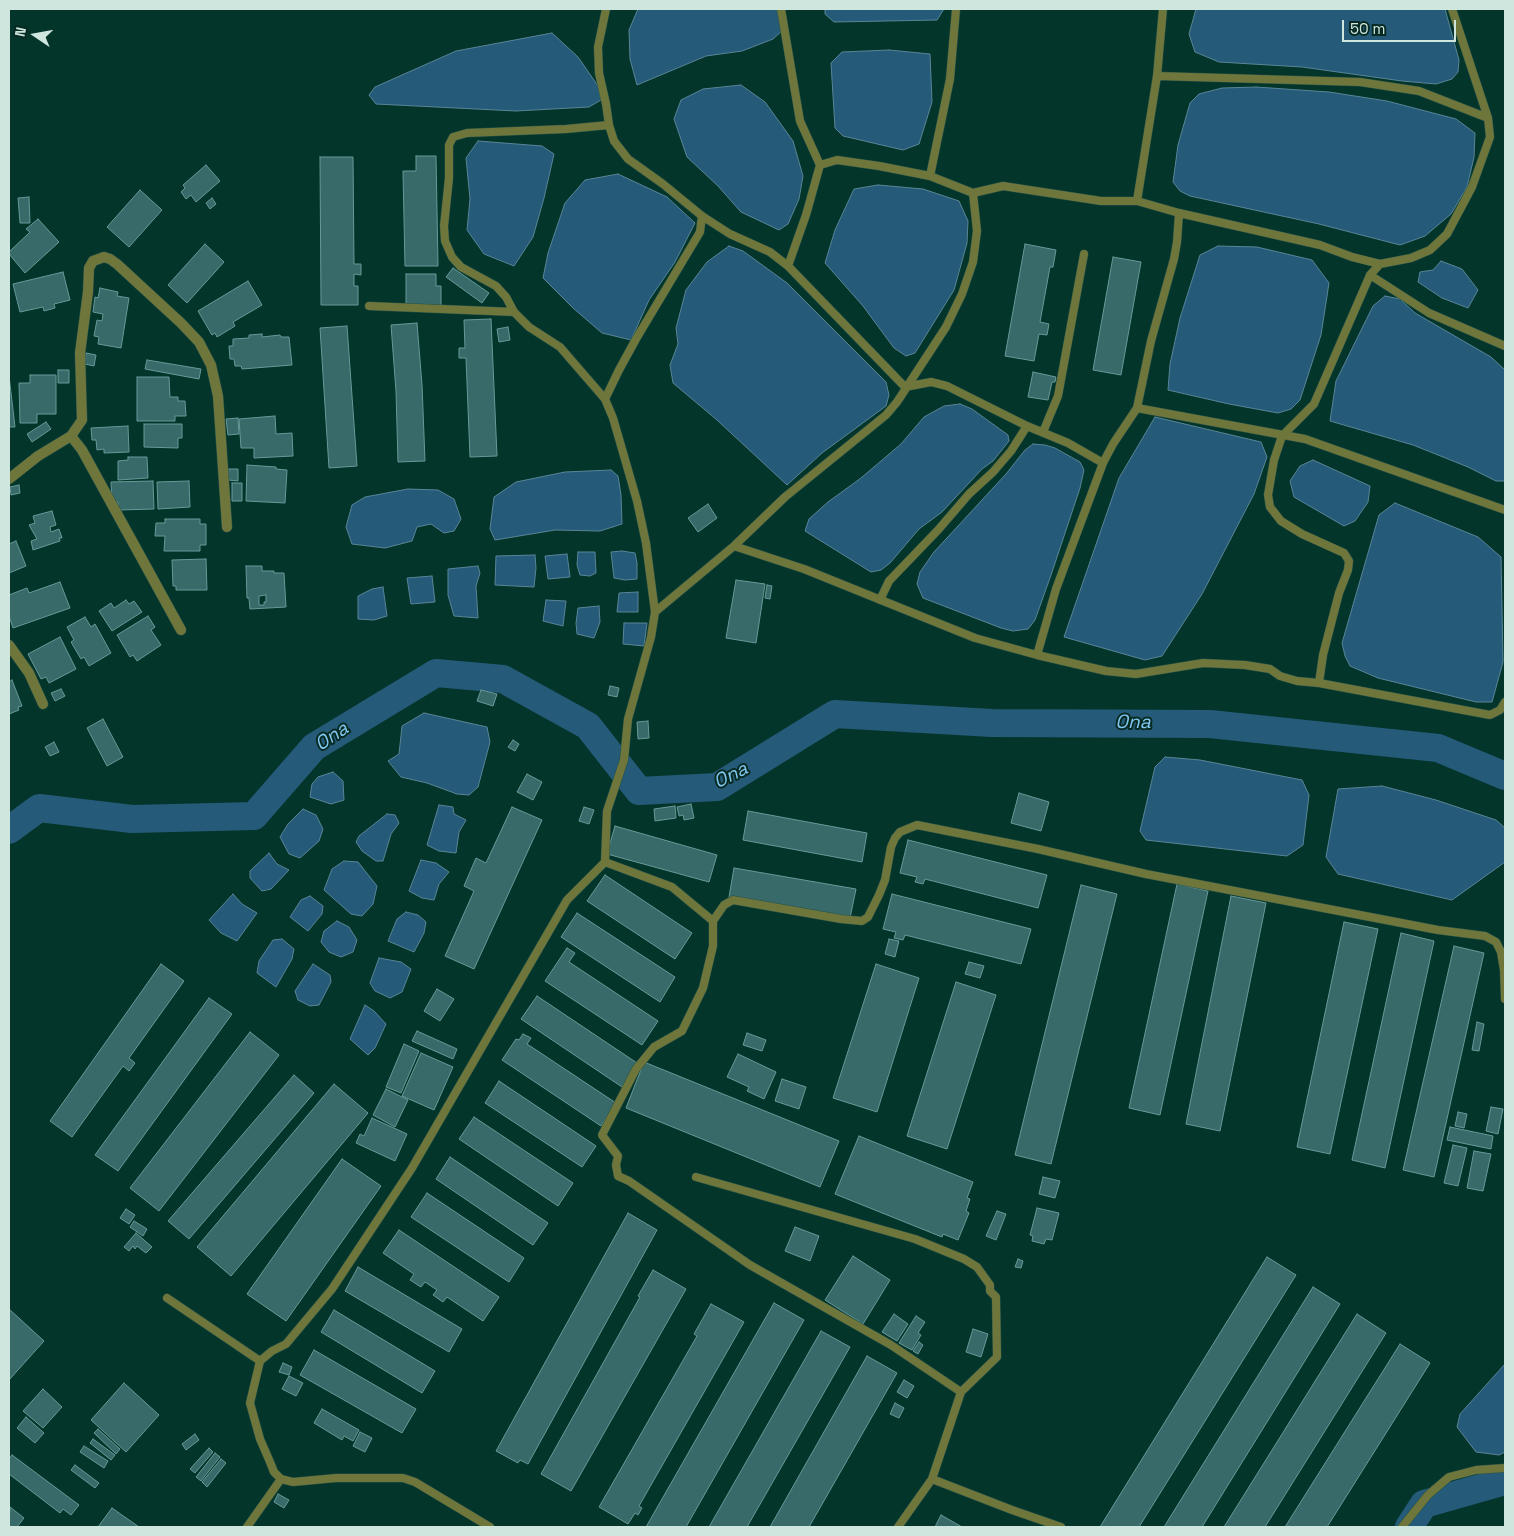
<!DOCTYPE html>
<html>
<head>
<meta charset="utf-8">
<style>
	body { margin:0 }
	#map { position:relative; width:1514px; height:1536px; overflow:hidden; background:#04352b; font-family:"Space Grotesk",sans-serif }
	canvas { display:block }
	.frame { position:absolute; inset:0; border:10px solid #cee6de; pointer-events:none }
	.north { position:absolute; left:10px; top:10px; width:50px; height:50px; -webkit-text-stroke:4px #072a22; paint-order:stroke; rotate:282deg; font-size:14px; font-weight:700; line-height:20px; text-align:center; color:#cee6de }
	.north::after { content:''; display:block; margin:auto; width:18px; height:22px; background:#cee6de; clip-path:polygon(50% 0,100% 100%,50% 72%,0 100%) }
	.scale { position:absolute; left:1342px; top:20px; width:114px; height:22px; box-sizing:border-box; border:2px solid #cee6de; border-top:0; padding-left:6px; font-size:15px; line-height:18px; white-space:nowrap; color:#cee6de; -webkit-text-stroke:4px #072a22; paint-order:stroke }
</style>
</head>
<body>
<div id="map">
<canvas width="1514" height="1536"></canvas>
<div class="frame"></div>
<div class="north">N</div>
<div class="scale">50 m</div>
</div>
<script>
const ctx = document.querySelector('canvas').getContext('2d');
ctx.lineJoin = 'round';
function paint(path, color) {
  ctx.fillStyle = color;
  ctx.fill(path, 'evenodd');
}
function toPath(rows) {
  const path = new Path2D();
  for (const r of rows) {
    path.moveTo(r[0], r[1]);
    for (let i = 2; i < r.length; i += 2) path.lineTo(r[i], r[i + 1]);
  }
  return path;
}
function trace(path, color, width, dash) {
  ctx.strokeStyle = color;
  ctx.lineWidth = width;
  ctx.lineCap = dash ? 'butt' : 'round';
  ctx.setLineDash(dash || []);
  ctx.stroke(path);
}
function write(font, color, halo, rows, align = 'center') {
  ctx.font = font + ' "Space Grotesk",sans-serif';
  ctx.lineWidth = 4;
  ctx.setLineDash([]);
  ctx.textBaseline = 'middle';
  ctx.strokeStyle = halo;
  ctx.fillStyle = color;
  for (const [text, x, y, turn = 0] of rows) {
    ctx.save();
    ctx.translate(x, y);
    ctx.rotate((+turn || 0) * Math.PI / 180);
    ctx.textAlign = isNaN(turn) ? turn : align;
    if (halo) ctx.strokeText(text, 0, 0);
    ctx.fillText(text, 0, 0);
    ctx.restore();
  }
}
const water = toPath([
	[638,9,777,9,783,30,773,39,742,51,706,56,637,85,630,59,629,30,638,9],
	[825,9,944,9,937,20,834,22,825,14,825,9],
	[1196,9,1445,9,1459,60,1458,72,1452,79,1436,84,1402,81,1302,67,1219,62,1195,52,1189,34,1196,9],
	[552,33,578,57,598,86,601,100,589,107,516,111,376,104,369,95,375,87,456,51,552,33],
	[889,50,930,54,932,102,919,144,903,150,843,136,835,128,831,63,842,52,889,50],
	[741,85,765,102,793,141,803,176,799,199,788,224,779,230,741,212,718,186,687,157,674,119,681,100,703,89,741,85],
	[1256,87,1329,92,1387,101,1456,119,1475,133,1474,157,1467,187,1451,214,1425,236,1400,245,1319,224,1190,196,1180,191,1173,182,1178,145,1190,103,1199,94,1222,88,1256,87],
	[478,141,542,146,554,154,544,198,533,237,514,266,484,254,467,230,470,199,466,158,478,141],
	[618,174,667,197,695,223,675,262,649,300,631,340,602,333,573,308,543,278,548,253,565,203,585,180,618,174],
	[878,185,923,189,959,201,968,221,967,243,954,290,915,353,906,356,894,348,863,306,825,263,835,230,854,189,878,185],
	[729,246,743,251,787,283,886,382,889,395,886,406,822,453,787,485,717,420,673,383,670,365,678,344,676,328,686,290,707,262,729,246],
	[1218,246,1257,247,1312,260,1329,283,1321,335,1300,400,1291,409,1278,413,1229,404,1168,390,1170,364,1180,318,1200,255,1218,246],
	[1441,261,1462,269,1478,290,1468,308,1442,298,1418,282,1420,272,1433,270,1441,261],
	[1385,296,1400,299,1415,313,1491,357,1505,370,1505,481,1496,481,1468,467,1413,445,1330,421,1336,381,1373,306,1385,296],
	[960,404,972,409,1008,435,1009,441,993,461,982,469,942,512,919,529,890,563,881,570,871,572,805,531,809,519,828,502,861,478,901,444,924,417,944,406,960,404],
	[1155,417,1261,442,1267,457,1254,494,1202,594,1162,656,1145,660,1064,637,1119,478,1155,417],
	[1033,444,1045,445,1055,448,1080,462,1084,470,1080,488,1051,575,1035,620,1028,629,1013,631,1001,628,923,598,917,584,920,572,934,552,1006,474,1025,450,1033,444],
	[1313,460,1370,486,1368,502,1355,521,1344,526,1294,497,1290,481,1300,466,1313,460],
	[611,470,618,476,621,495,622,524,600,531,555,530,495,540,490,529,494,497,516,482,565,472,611,470],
	[408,489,438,490,454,499,461,519,454,531,444,533,431,524,417,527,412,541,385,548,352,544,346,527,352,505,365,497,408,489],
	[1395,503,1478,537,1501,557,1503,662,1492,702,1476,702,1378,678,1350,666,1345,656,1342,643,1379,515,1395,503],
	[622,551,635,553,637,563,637,579,625,580,614,578,611,552,622,551],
	[578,552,595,552,596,573,590,576,580,575,577,565,578,552],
	[567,554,570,577,548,579,545,556,567,554],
	[535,555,536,568,534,587,495,585,496,556,535,555],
	[478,566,480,573,476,586,478,618,454,616,448,595,448,569,478,566],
	[432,576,435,602,411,604,407,578,432,576],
	[383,587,387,616,374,620,358,619,358,596,372,589,383,587],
	[638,592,638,612,617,612,619,593,638,592],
	[546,600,566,601,563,626,543,621,546,600],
	[599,606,600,622,594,638,577,634,576,623,578,608,599,606],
	[624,623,647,623,644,646,623,644,624,623],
	[424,713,487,727,490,742,478,787,469,795,457,794,427,783,401,777,388,761,399,754,402,726,424,713],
	[1165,757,1200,760,1302,780,1309,795,1303,845,1287,856,1146,840,1140,831,1155,767,1165,757],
	[333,772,343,781,344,800,331,804,310,797,312,784,318,777,333,772],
	[1382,786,1436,800,1496,820,1505,828,1505,862,1452,900,1338,874,1326,857,1338,789,1382,786],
	[439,805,453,807,454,814,466,820,459,832,456,853,439,851,427,845,439,805],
	[303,809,316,815,323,829,319,841,300,858,289,854,280,837,288,824,303,809],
	[387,814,395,815,399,823,391,834,383,861,376,861,362,851,356,842,359,836,387,814],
	[269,853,277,864,289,870,271,889,262,891,250,878,250,871,269,853],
	[421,860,436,863,449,872,439,884,434,900,422,898,409,891,421,860],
	[344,861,358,862,377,886,373,904,362,916,351,914,324,890,332,869,344,861],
	[233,894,242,904,257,913,237,941,221,933,209,920,233,894],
	[310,896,323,906,322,914,308,931,290,917,301,900,310,896],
	[406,912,418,915,426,922,424,933,414,952,388,941,397,919,406,912],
	[337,921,349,927,357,940,353,952,341,957,329,952,321,942,324,931,337,921],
	[282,939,294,949,292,959,276,987,257,973,259,961,273,940,282,939],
	[379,958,401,962,411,969,402,992,390,998,375,991,370,983,379,958],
	[313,964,330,975,331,982,319,1005,310,1006,298,1000,295,991,313,964],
	[365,1005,374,1011,386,1024,375,1048,368,1055,350,1039,365,1005],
	[1505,1364,1505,1452,1499,1455,1476,1452,1457,1427,1460,1414,1505,1364]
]);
const river = toPath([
	[9,830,39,808,132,819,254,816,314,747,436,673,503,679,588,726,639,791,717,787,835,714,992,723,1210,724,1438,748,1505,776],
	[1409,1527,1424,1504,1505,1481]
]);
const building = toPath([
	[416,156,436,156,438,266,405,266,403,171,416,171,416,156],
	[320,157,353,157,354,264,361,264,361,275,354,274,354,286,358,286,358,305,321,305,320,157],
	[206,165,220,181,196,202,191,195,186,199,181,192,185,188,183,185,206,165],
	[140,190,162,210,129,247,107,227,140,190],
	[29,197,30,223,20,223,18,198,29,197],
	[212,198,216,204,210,209,206,203,212,198],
	[38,219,59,242,25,273,9,254,9,252,30,232,26,229,38,219],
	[205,244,224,262,187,303,168,285,205,244],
	[1025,244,1056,250,1053,267,1050,267,1040,322,1049,324,1047,335,1039,334,1034,361,1005,356,1025,244],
	[1113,257,1141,262,1121,375,1093,370,1113,257],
	[453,268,489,293,482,303,446,277,453,268],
	[63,272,70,300,54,304,55,308,44,311,43,307,20,312,13,284,63,272],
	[406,274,436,274,436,286,441,286,441,306,406,306,406,274],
	[248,281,262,305,233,322,235,326,217,337,215,333,212,335,198,311,248,281],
	[100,288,118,292,117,296,129,298,121,348,98,344,99,337,94,336,97,320,102,321,103,314,93,312,95,297,98,298,100,288],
	[491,319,497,456,470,457,466,358,459,358,459,348,465,348,464,320,491,319],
	[417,323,422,385,425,461,398,462,396,391,391,325,417,323],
	[347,326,357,466,329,468,320,328,347,326],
	[508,327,510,340,499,342,497,329,508,327],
	[262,334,262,337,280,335,281,337,289,337,292,365,242,369,241,366,235,366,234,359,230,359,229,346,233,346,233,339,249,338,249,335,262,334],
	[86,353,96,355,94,366,85,364,86,353],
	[147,360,201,369,199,379,145,369,147,360],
	[58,370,69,370,69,383,58,383,58,370],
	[1033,372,1056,377,1055,382,1052,382,1048,400,1028,397,1033,372],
	[30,375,56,375,56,414,37,414,37,423,20,423,19,383,30,383,30,375],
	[9,376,15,427,9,427,9,376],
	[137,377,169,377,170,397,178,397,178,401,185,401,186,416,175,416,175,421,137,421,137,377],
	[275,416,276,434,292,433,293,456,254,458,254,448,241,448,239,419,275,416],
	[238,418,239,434,228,435,226,419,238,418],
	[46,422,51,429,32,442,27,434,46,422],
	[144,424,182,424,182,438,178,438,178,448,144,447,144,424],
	[128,426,129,452,104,453,104,449,97,450,96,440,92,440,91,428,128,426],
	[128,457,147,457,148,478,118,480,118,461,128,460,128,457],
	[247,465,276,467,276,469,287,470,285,503,246,501,247,465],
	[229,469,238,469,238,481,228,480,229,469],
	[153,481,154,509,118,510,118,502,112,503,111,482,153,481],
	[189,481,190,507,158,509,157,482,189,481],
	[232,483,242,483,242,501,232,501,232,483],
	[19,485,20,493,11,495,10,487,19,485],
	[708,504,717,518,698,532,688,518,708,504],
	[52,511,56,525,50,527,51,532,59,529,62,538,59,538,60,541,33,550,31,541,37,539,29,525,35,523,33,516,52,511],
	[165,519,200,519,200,524,206,524,206,545,200,545,200,551,164,551,165,536,155,536,156,523,165,523,165,519],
	[16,541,26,566,9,573,9,544,16,541],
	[206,559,207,590,176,590,176,586,173,586,172,560,206,559],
	[246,566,262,566,262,571,274,571,274,573,284,573,286,607,250,609,249,598,247,598,246,566],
	[266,595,266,602,264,602,264,605,259,605,259,596,266,595],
	[736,580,765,584,756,643,726,638,736,580],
	[60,582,70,608,13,628,9,616,9,595,27,588,29,593,60,582],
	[767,585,772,586,770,599,765,598,767,585],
	[126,600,129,604,134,601,142,612,112,631,99,611,111,603,114,608,126,600],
	[148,616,155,627,151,630,161,645,137,661,133,655,130,657,117,635,148,616],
	[85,617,91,627,95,624,111,653,89,666,84,657,81,659,71,642,74,640,67,627,85,617],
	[60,637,76,669,49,683,46,677,41,679,28,654,60,637],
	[12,680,22,706,18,707,19,710,9,714,9,682,12,680],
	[610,686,619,688,617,697,608,695,610,686],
	[61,689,65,696,55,701,51,693,61,689],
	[481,690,497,694,493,706,477,701,481,690],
	[103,719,123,757,107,766,87,728,103,719],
	[648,721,649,738,638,739,637,722,648,721],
	[513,740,519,744,515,751,508,747,513,740],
	[54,742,59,752,50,756,45,747,54,742],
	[527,774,542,782,533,800,517,792,527,774],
	[1019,793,1049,802,1041,831,1011,823,1019,793],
	[691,804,694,818,684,820,683,815,679,816,677,807,691,804],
	[675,806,676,818,655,821,654,809,675,806],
	[512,807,542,820,474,969,445,956,474,891,464,886,476,858,486,863,512,807],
	[584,807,594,810,589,824,579,821,584,807],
	[748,811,867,833,862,862,743,840,748,811],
	[615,826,717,855,709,882,607,854,615,826],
	[908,840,1047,875,1038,908,925,879,923,884,915,882,917,877,900,873,908,840],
	[734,868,856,889,850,918,729,897,734,868],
	[605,875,692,933,675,959,587,901,605,875],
	[1177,884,1208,891,1160,1115,1129,1108,1177,884],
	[1081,885,1117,894,1051,1164,1015,1155,1081,885],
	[892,894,1031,929,1021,964,905,935,903,940,894,938,896,932,883,929,892,894],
	[1231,896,1266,903,1220,1131,1186,1124,1231,896],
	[577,913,675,977,660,1002,561,937,577,913],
	[1344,922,1378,929,1330,1154,1297,1147,1344,922],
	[1401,933,1434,941,1385,1168,1352,1160,1401,933],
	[889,939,899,941,895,957,885,954,889,939],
	[1454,946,1484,953,1434,1177,1403,1170,1454,946],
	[567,948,575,953,569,962,658,1021,642,1045,545,981,567,948],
	[969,962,984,966,980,978,965,974,969,962],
	[161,964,184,981,129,1058,135,1063,129,1071,123,1066,72,1137,50,1121,161,964],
	[876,964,919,978,877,1112,833,1098,876,964],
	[956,982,996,995,947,1149,907,1136,956,982],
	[437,989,454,999,440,1021,424,1011,437,989],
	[537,996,637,1063,622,1087,521,1019,537,996],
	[209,998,232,1014,118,1171,95,1155,209,998],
	[1477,1022,1484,1024,1479,1051,1472,1050,1477,1022],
	[417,1031,457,1049,453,1059,412,1041,417,1031],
	[250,1032,279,1055,159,1211,130,1188,250,1032],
	[747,1033,766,1040,762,1051,743,1045,747,1033],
	[523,1034,531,1038,527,1044,616,1103,601,1126,502,1060,516,1039,519,1040,523,1034],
	[404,1044,419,1051,401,1093,386,1087,404,1044],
	[421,1053,453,1067,434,1110,402,1096,421,1053],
	[738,1054,776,1072,764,1099,747,1091,749,1087,727,1077,738,1054],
	[644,1062,839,1141,820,1187,626,1108,644,1062],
	[294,1075,314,1093,189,1239,168,1221,294,1075],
	[782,1079,806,1087,799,1109,775,1101,782,1079],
	[499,1081,596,1146,582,1167,485,1103,499,1081],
	[334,1084,368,1113,231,1276,197,1247,334,1084],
	[386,1089,408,1100,395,1127,373,1115,386,1089],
	[1491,1107,1503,1109,1498,1134,1486,1131,1491,1107],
	[1458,1112,1467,1114,1464,1128,1455,1126,1458,1112],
	[474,1117,573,1183,558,1206,459,1139,474,1117],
	[372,1118,407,1134,395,1161,356,1143,360,1134,364,1136,372,1118],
	[1450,1127,1493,1136,1491,1149,1447,1140,1450,1127],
	[859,1136,973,1182,967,1198,970,1199,966,1211,969,1213,958,1240,943,1234,942,1237,835,1194,859,1136],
	[1453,1145,1467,1148,1458,1186,1444,1183,1453,1145],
	[1474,1151,1491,1154,1483,1191,1467,1188,1474,1151],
	[450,1157,548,1223,533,1245,436,1179,450,1157],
	[342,1159,381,1186,286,1321,247,1294,342,1159],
	[1043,1177,1060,1181,1055,1198,1039,1194,1043,1177],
	[427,1193,524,1258,509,1282,411,1217,427,1193],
	[1037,1208,1059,1213,1052,1240,1046,1239,1044,1244,1032,1241,1033,1236,1030,1235,1037,1208],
	[126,1209,135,1215,129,1224,120,1218,126,1209],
	[997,1211,1006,1214,996,1240,986,1236,997,1211],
	[628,1213,657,1230,528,1464,520,1460,518,1463,496,1451,628,1213],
	[134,1221,147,1229,143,1236,130,1227,134,1221],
	[795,1227,819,1236,810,1261,785,1251,795,1227],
	[399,1230,499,1297,483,1321,447,1297,443,1302,433,1295,437,1290,425,1282,421,1287,410,1280,414,1274,383,1253,399,1230],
	[136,1233,152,1247,146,1253,137,1246,135,1249,133,1246,129,1251,124,1247,136,1233],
	[853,1256,890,1280,863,1324,825,1300,853,1256],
	[1267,1257,1296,1275,1139,1527,1100,1527,1267,1257],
	[1018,1259,1023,1261,1021,1268,1015,1267,1018,1259],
	[358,1267,462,1329,449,1352,345,1291,358,1267],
	[653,1270,686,1289,571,1491,541,1474,640,1297,638,1296,653,1270],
	[1313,1287,1340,1304,1202,1527,1164,1527,1313,1287],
	[774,1303,804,1320,686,1527,646,1527,774,1303],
	[711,1304,744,1322,639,1506,642,1508,638,1515,635,1513,628,1524,599,1507,697,1336,694,1334,711,1304],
	[9,1309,44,1341,9,1380,9,1309],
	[334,1310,435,1371,422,1393,321,1332,334,1310],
	[894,1314,908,1324,897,1341,882,1332,894,1314],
	[1357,1314,1386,1333,1265,1527,1224,1527,1357,1314],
	[916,1316,925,1322,918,1333,921,1335,912,1350,899,1343,916,1316],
	[973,1329,988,1334,981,1357,966,1352,973,1329],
	[821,1331,850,1347,747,1527,709,1527,821,1331],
	[919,1342,923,1345,918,1354,913,1351,919,1342],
	[1400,1344,1430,1363,1327,1527,1285,1527,1400,1344],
	[314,1350,416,1409,402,1433,300,1375,314,1350],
	[867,1356,897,1373,809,1527,770,1527,867,1356],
	[283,1363,292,1367,289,1375,279,1372,283,1363],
	[289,1376,303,1383,296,1396,282,1389,289,1376],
	[904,1380,914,1386,907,1398,897,1392,904,1380],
	[124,1383,159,1415,126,1452,91,1420,124,1383],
	[43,1389,62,1407,43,1428,23,1411,43,1389],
	[895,1403,904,1408,899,1418,890,1414,895,1403],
	[322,1409,359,1430,353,1441,344,1436,342,1440,314,1423,322,1409],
	[26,1417,44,1433,35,1443,17,1428,26,1417],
	[98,1429,120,1449,116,1454,94,1433,98,1429],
	[360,1432,372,1438,365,1452,353,1446,360,1432],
	[195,1434,199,1440,186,1450,182,1444,195,1434],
	[93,1439,115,1455,111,1460,90,1443,93,1439],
	[84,1446,108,1461,104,1468,80,1452,84,1446],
	[209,1448,213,1452,195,1473,190,1469,209,1448],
	[215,1453,220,1457,201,1481,196,1477,215,1453],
	[12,1455,79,1505,71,1515,63,1509,60,1513,9,1474,9,1459,12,1455],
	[221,1459,226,1463,207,1487,202,1482,221,1459],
	[75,1465,99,1483,95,1488,71,1470,75,1465],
	[278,1494,289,1500,284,1508,274,1502,278,1494],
	[10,1507,24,1518,17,1527,12,1527,9,1525,10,1507],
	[112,1508,139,1527,98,1527,112,1508],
	[941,1515,962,1527,935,1527,941,1515]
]);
const service = toPath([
	[606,9,598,47,599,73,606,104,609,125,614,141,628,159,663,184,702,216,730,234,770,252,788,266,905,387,931,382,947,386,1027,426,1068,443,1103,463,1113,444,1137,408,1151,341,1174,259,1177,242,1179,213],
	[781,9,800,121,820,165,806,215,788,266],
	[1157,76,1360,82,1419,91,1488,118],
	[820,165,837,160,879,166,930,176,973,193,1003,186,1101,201,1137,201,1179,213,1320,245,1352,257,1380,264,1411,258,1430,250,1447,234,1472,187,1490,137,1488,118,1452,9],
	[930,176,950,79,956,9],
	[1137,201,1157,76,1163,9],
	[1370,275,1429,313,1505,346],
	[369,306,514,312],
	[605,399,560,347,529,327,514,312,506,297,496,286,461,267,452,257,445,241,444,226,449,178,449,145,453,137,467,133,566,129,609,125],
	[1137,408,1305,439,1505,510],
	[1043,432,1058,396,1084,254],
	[734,546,804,569,975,638,1037,655,1106,671,1136,674,1203,663,1245,665,1270,669,1280,676,1297,681,1319,683,1490,715,1500,710,1505,702],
	[880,600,889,581,938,530,969,494,993,472,1011,451,1027,426],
	[655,612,734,546,785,497,886,415,897,402,946,327,962,294,973,262,977,231,973,193],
	[1037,655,1056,589,1103,463],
	[1319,683,1323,655,1339,593,1348,570,1349,561,1344,553,1302,534,1281,521,1270,507,1268,495,1274,460,1282,436,1314,404,1370,275,1380,264],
	[605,862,672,887,713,921,713,946,703,988,682,1031,654,1047,636,1069,602,1135,618,1156,616,1165,618,1176,629,1181,750,1265,891,1345,961,1392],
	[713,921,724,905,733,900,841,919,862,921,868,917,879,895,885,880,891,847,895,838,900,832,917,825,1038,849,1146,874,1438,930,1485,936,1496,942,1501,952,1504,970,1505,999],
	[696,1177,915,1239,964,1259,977,1267,990,1285,990,1291,996,1297,997,1357,961,1392,932,1479,898,1527],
	[167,1298,260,1361],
	[932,1479,1012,1510,1061,1527],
	[247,1527,281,1479],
	[490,1527,415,1482,403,1478,336,1478,293,1482,281,1479,274,1472,270,1462,260,1439,250,1403,260,1361,272,1351,286,1344,332,1289,412,1168,567,900,605,862,607,811,624,760,628,719,651,637,655,612,646,543,637,501,613,418,605,399,619,370,636,339,700,232,702,216],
	[1402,1527,1428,1495,1449,1477,1476,1470,1505,1468]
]);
const minor = toPath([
	[71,436,82,450,181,630],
	[9,479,38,456,71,436,82,420,80,353,88,292,89,268,93,261,104,257,110,259,117,264,181,323,199,342,211,365,218,396,227,527],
	[9,645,29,673,43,704]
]);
const waterNames = [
	["Ona",1133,723],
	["Ona",332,737,-34],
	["Ona",731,776,-27]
];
paint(water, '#255b79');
trace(water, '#588597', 1);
trace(river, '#255b79', 28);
paint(building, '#396a6a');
trace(building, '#689998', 1);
trace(service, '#245148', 9);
trace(minor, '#245148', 11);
trace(service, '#6e763b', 8);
trace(minor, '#6e763b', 10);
write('italic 19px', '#81c8f2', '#072a22', waterNames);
</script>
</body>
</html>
